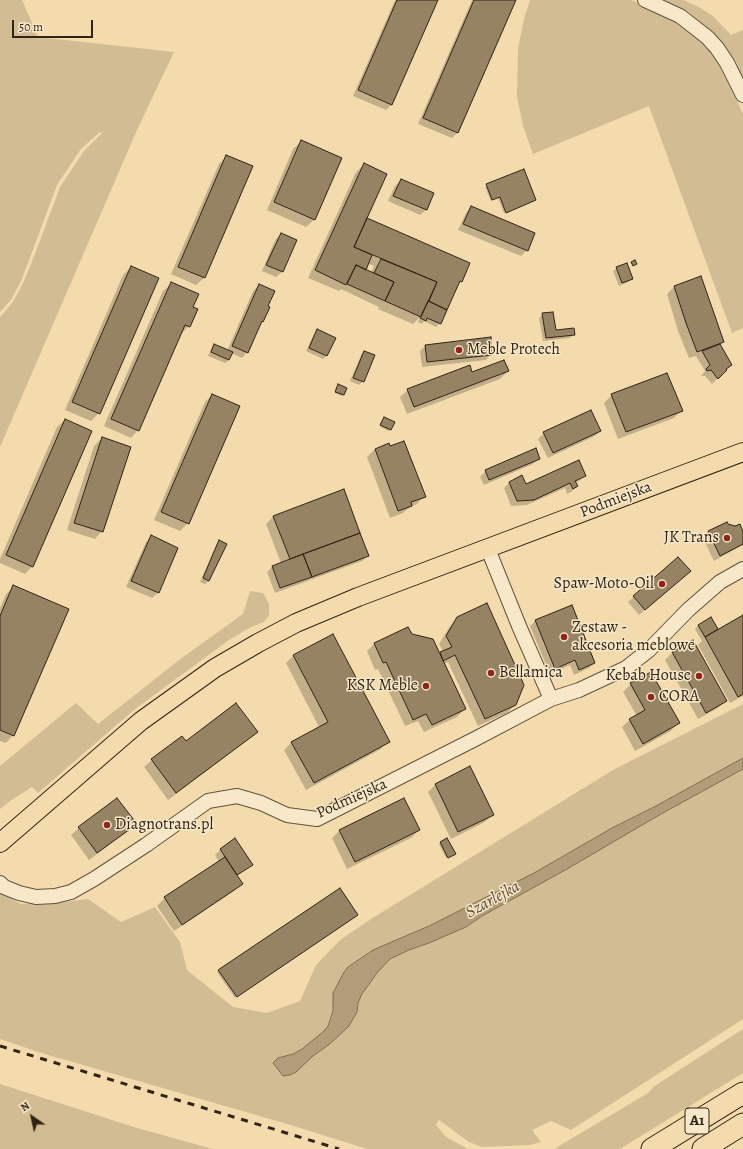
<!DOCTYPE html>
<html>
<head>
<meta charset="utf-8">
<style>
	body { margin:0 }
	#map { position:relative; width:743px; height:1149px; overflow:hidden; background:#f3dbad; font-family:Alegreya,serif }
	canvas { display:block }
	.north { position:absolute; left:12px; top:1097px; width:40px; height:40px; -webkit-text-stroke:3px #f7e8ca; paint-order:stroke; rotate:326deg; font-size:11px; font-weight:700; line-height:16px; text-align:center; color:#322415 }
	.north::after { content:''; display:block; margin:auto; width:14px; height:18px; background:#322415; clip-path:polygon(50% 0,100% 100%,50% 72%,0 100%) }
	.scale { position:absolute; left:12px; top:20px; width:81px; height:18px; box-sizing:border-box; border:2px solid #322415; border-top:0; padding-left:5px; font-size:12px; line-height:14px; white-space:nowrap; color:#322415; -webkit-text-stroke:3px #f7e8ca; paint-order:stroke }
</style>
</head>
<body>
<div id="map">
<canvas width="743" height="1149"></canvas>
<div class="north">N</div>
<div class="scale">50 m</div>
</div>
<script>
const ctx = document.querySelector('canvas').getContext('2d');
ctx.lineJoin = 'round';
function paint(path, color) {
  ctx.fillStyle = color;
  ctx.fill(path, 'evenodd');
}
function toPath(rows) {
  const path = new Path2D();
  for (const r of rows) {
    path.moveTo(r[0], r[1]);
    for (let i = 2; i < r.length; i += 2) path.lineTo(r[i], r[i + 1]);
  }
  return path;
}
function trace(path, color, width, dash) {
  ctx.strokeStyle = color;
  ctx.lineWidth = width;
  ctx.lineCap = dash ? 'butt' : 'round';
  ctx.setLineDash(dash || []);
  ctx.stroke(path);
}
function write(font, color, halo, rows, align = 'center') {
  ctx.font = font + ' Alegreya,serif';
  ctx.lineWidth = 3;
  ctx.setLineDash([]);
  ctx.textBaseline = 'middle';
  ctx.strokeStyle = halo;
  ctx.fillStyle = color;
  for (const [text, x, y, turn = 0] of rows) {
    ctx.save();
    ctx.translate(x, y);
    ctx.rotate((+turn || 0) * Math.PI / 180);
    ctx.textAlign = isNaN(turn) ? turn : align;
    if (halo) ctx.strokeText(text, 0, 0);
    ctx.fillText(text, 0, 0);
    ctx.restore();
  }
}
const green = toPath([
	[0,0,22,0,38,37,174,52,137,130,0,447,0,317,13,302,24,281,35,254,60,187,84,151,102,133,100,132,81,149,57,185,22,279,11,300,0,312],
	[530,0,631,0,667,15,691,30,711,49,726,73,743,115,743,328,732,333,649,106,533,154,523,126,517,97,518,49,524,19],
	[660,0,683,0,699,7,713,16,731,35,743,30,743,81,714,35,689,12],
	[250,591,263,593,269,604,269,615,264,622,249,628,229,640,135,709,38,793,32,787,10,801,0,809,0,766,76,703,98,724,179,660,243,614],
	[743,704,743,758,656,806,612,828,534,873,429,926,373,950,348,967,344,972,333,993,333,1011,328,1026,324,1031,302,1049,293,1054,278,1058,296,1072,313,1056,331,1043,349,1026,357,1012,358,1003,362,994,377,973,390,959,409,950,429,943,466,927,482,916,567,869,661,814,743,769,743,1019,571,1130,551,1121,532,1130,541,1142,530,1145,482,1147,469,1142,439,1120,436,1125,446,1137,468,1149,367,1149,294,1126,38,1052,0,1039,0,893,21,904,71,901,88,899,121,922,155,907,180,942,187,970,233,1007,267,1013,300,1001,316,965,340,940,371,919,613,770],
	[743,1029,743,1073,620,1149,554,1149,648,1093,653,1087],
	[0,1084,137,1128,213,1149,0,1149]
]);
const water = toPath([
	[743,758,743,769,661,814,567,869,482,916,466,927,429,943,409,950,390,959,377,973,362,994,358,1003,357,1012,349,1026,331,1043,313,1056,296,1072,290,1075,283,1076,273,1063,278,1058,293,1054,302,1049,324,1031,328,1026,333,1011,333,993,344,972,348,967,373,950,429,926,534,873,612,828,656,806,743,758]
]);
const shadow = toPath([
	[395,0,437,0,392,104,386,110,353,96],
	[472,0,515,0,457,133,452,138,418,124],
	[301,142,340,159,314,220,306,227,267,210,293,149],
	[227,156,252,167,204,278,196,285,171,274,219,164],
	[364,165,366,219,461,281,457,285,440,323,436,327,424,321,422,324,418,322,420,317,413,324,378,309,379,307,341,289,339,291,308,278,356,172],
	[367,263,374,266,371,273,364,270],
	[523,170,534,201,504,213,498,198,491,201,485,187],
	[401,180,433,194,426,210,420,215,388,201,395,186],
	[471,207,527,250,521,256,458,230,466,213],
	[281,234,295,241,282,272,276,277,262,271,275,240],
	[131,267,99,413,91,421,65,410,123,275],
	[617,268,632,279,628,282,619,286,613,271],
	[171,284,192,308,189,326,181,334,138,430,131,438,104,426,163,291],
	[259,285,262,321,259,324,247,352,242,358,231,353,229,360,225,363,208,356,211,349,214,345,227,351,253,291],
	[674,287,723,342,719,346,731,365,712,384,705,376,701,376,705,371,696,356,689,358,678,331,667,294],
	[543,314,555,332,574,334,570,338,543,341,539,318],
	[317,330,326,356,323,359,306,351,314,334],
	[426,345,491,354,486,360,422,367,420,351],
	[364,352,363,381,359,385,350,381,361,355],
	[508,371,500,379,407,414,400,397,408,390,472,373],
	[337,387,343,395,342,396,335,393],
	[212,395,188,523,180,531,154,520,205,402],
	[612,395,682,410,674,418,618,439,604,403],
	[65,420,33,566,25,574,0,563,0,559,57,427],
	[383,420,390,429,389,431,380,427],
	[600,431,595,436,548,458,538,439,544,433],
	[102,438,102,531,95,539,67,530,94,446],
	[388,445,424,496,417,504,410,507,403,513,390,518,367,457,375,449],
	[539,458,533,464,484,485,480,477,486,471],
	[585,475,579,481,575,483,577,486,571,492,567,494,565,488,527,505,511,506,504,488,510,482,526,485],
	[274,516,368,556,362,561,275,593,267,572,272,567,281,563,266,524],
	[726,523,743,534,743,545,714,561,703,538,708,532],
	[151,537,177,548,158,593,152,598,126,587,146,542],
	[219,541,209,581,205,584,200,582,216,545],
	[678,558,684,577,639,615,628,602],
	[14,587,13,735,6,743,0,741,0,608,6,594],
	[458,618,515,705,507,713,478,726,448,662,444,664,465,709,457,717,424,732,418,721,405,726,378,669,375,670,367,651,374,644,408,628,411,635,439,654,443,652,439,644,450,626],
	[711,618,718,631,743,618,743,696,730,703,698,645,702,641,695,629,698,625],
	[535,621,594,663,589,668,574,675,570,665,550,674,530,626],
	[332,635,388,741,381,749,306,790,284,750,292,742,319,727,286,663,293,656],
	[672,653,725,701,718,708,698,719,665,660],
	[631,684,678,723,671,731,635,751,622,727,630,720,637,716,623,692],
	[257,732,249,739,168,800,144,767,152,760,186,742],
	[470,768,493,814,485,822,451,839,428,792,435,785],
	[135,824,128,831,89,860,71,835,79,828],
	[419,830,411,838,347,869,332,838,339,831],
	[447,839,453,855,446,858,439,844],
	[235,840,252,864,237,876,242,884,234,891,174,931,157,906,165,898,219,862,215,855,220,850],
	[357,915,235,998,217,972,219,970]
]);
const building = toPath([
	[397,0,438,0,392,105,358,90,397,0],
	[474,0,516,0,458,133,423,118,474,0],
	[301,140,342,158,315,220,274,202,301,140],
	[226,155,253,166,205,278,178,267,226,155],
	[364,163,387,174,354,247,372,255,366,270,356,265,346,285,315,270,364,163],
	[524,169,536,200,506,213,500,197,492,200,486,184,524,169],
	[401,179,434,193,427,210,393,196,401,179],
	[471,206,535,233,528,251,463,224,471,206],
	[367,218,470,263,462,282,460,281,447,310,429,301,437,282,354,247,367,218],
	[281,233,297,240,283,272,266,265,281,233],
	[381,259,437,282,421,317,385,301,394,282,374,273,381,259],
	[635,260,637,264,633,266,631,262,635,260],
	[627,263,633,279,622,283,616,267,627,263],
	[356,265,394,282,385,301,347,284,356,265],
	[131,266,159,278,100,414,72,402,131,266],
	[701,276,724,342,697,352,686,323,674,286,701,276],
	[171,282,199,294,193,307,198,309,190,327,185,325,139,431,111,419,171,282],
	[259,284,275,291,268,306,270,307,264,320,263,322,262,321,248,353,232,346,259,284],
	[428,301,447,310,441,324,427,318,426,321,420,318,428,301],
	[553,312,556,330,574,328,575,335,546,338,542,313,553,312],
	[317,329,336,338,327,356,309,348,317,329],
	[491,337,492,355,427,362,425,345,491,337],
	[214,344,233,352,229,360,211,352,214,344],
	[720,344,732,365,726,369,727,370,718,379,711,370,707,371,706,369,710,365,702,351,720,344],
	[364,351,375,355,364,382,353,378,364,351],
	[504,360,509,371,414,407,407,389,470,365,472,372,504,360],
	[667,373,683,411,626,432,611,394,667,373],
	[338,384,347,388,344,395,335,392,338,384],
	[212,394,240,406,189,524,161,512,212,394],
	[591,410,601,431,553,453,543,432,591,410],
	[384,417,395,422,391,430,380,425,384,417],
	[65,419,92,431,33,567,6,555,65,419],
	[102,437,131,447,103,532,74,523,102,437],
	[404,441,426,497,411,502,412,506,398,511,375,449,389,443,390,446,404,441],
	[536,448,540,459,489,480,485,470,536,448],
	[579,460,586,476,575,481,578,486,573,489,570,483,534,500,517,501,509,482,522,475,526,484,579,460],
	[344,489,360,533,290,559,273,516,344,489],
	[727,522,728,524,735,526,740,524,743,532,743,544,720,556,708,531,727,522],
	[360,533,369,556,312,577,303,554,360,533],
	[151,535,178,548,159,593,131,581,151,535],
	[219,540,227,544,209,581,203,578,219,540],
	[303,554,312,577,280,588,272,566,303,554],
	[678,557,691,571,645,610,633,596,678,557],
	[13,585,69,609,14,736,0,730,0,616,13,585],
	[487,603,524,685,516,705,485,719,455,655,443,661,440,652,452,647,446,636,457,617,487,603],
	[572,605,595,663,579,670,575,660,555,669,535,620,572,605],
	[743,615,743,694,738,697,705,637,743,615],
	[711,617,718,629,705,637,698,625,711,617],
	[408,627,412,634,433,639,466,709,432,725,426,714,413,720,386,662,383,663,374,643,408,627],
	[333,634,390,742,314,783,291,742,328,722,293,655,333,634],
	[693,640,727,701,706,713,672,652,693,640],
	[651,672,680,723,643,744,629,719,645,710,630,683,651,672],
	[236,703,258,732,176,793,151,759,182,736,186,741,236,703],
	[470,766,494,815,458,832,435,784,470,766],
	[117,798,137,824,97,853,78,827,117,798],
	[404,798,420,830,355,862,339,830,404,798],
	[235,838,253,865,237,875,220,849,235,838],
	[447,838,456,854,448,858,440,842,447,838],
	[225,857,243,884,182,925,164,897,225,857],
	[340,888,358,915,237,997,218,970,340,888]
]);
const minor = toPath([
	[645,0,680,16,707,37,717,48,727,63,743,95],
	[488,549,519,626,551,699],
	[0,883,4,887,19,893,36,897,55,896,71,892,94,879,146,845,208,801,237,796,261,803,287,815,317,819,475,739,551,699,579,690,626,668,649,650,688,610,720,582,743,569]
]);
const major = toPath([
	[0,843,141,721,215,668,258,643,296,623,358,597,743,452]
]);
const highway = toPath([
	[652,1149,743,1093],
	[703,1149,743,1124]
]);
const rail = toPath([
	[0,1046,339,1149]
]);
const markers = [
	[459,350,4,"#8f2418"],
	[727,538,4,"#8f2418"],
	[662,584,4,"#8f2418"],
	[564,637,4,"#8f2418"],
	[491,673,4,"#8f2418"],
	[699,676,4,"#8f2418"],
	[426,686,4,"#8f2418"],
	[651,697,4,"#8f2418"],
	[107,825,4,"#8f2418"]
];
const shields = [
	[697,1121,24]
];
const shieldNames = [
	["A1",697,1121]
];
const poiNames = [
	["Meble Protech",467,350],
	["JK Trans",719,538,"right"],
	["Spaw-Moto-Oil",654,584,"right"],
	["Zestaw -",572,628],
	["akcesoria meblowe",572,646],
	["Bellamica",499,673],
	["Kebab House",691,676,"right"],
	["KSK Meble",418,686,"right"],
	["CORA",659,697],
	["Diagnotrans.pl",115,825]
];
const streetNames = [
	["Podmiejska",616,500,-21],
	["Podmiejska",352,799,-24]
];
const waterNames = [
	["Szarlejka",493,900,-29]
];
paint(green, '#d2bc93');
paint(water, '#b19d79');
trace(water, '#7e6d51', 1);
paint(shadow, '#0003');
paint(building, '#968364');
trace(building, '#322415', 1);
trace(minor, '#62523b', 16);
trace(major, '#322415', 20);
trace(highway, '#322415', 23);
trace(minor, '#f7e8ca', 14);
trace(major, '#f3dbad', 18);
trace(highway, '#f3dbad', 21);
trace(rail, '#322415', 3, [7, 7]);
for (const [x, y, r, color] of markers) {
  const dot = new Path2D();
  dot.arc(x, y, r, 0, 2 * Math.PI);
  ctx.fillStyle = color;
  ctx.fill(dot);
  trace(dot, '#f7e8ca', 1.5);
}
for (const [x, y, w] of shields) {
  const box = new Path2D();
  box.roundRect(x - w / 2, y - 13, w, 26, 3);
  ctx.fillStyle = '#f7e8ca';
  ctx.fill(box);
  trace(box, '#322415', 1);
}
write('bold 15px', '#322415', null, shieldNames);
write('16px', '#322415', '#f7e8ca', poiNames, 'left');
write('16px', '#322415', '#f7e8ca', streetNames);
write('italic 17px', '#5e4e38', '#f7e8ca', waterNames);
</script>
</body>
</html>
